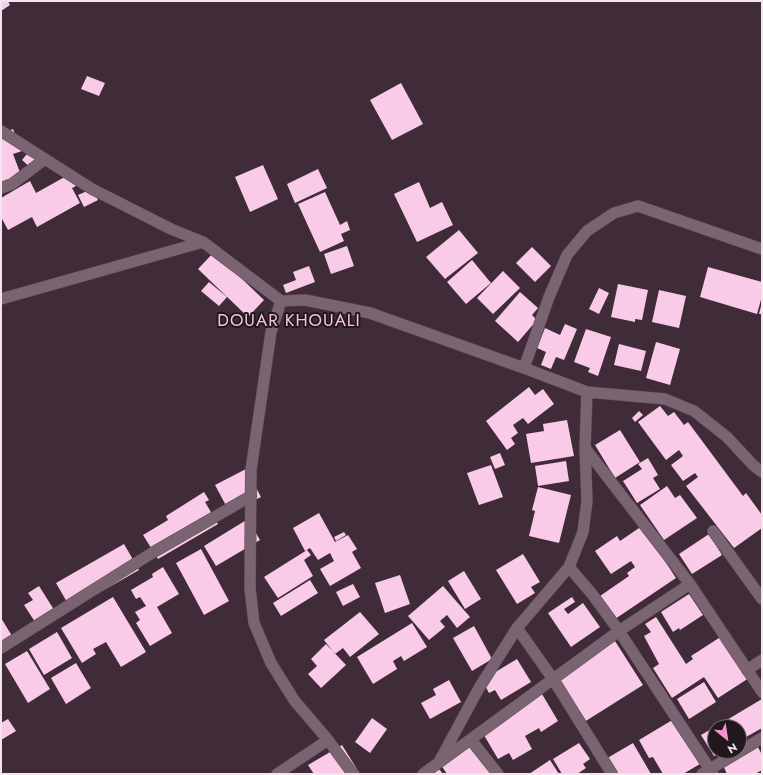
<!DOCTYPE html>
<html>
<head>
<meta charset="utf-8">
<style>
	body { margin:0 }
	#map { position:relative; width:763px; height:775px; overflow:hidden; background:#402c39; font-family:Jost,sans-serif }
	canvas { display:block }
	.frame { position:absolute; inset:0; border:2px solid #f2e5ed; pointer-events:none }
	.north { position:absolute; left:707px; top:719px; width:40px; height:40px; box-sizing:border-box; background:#21181d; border:1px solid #756a70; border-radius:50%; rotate:150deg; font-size:11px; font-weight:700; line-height:16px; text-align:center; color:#f2e5ed }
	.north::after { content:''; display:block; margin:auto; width:14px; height:18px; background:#f491d3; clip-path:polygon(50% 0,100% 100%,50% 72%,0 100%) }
</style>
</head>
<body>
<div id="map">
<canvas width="763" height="775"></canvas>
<div class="frame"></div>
<div class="north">N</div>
</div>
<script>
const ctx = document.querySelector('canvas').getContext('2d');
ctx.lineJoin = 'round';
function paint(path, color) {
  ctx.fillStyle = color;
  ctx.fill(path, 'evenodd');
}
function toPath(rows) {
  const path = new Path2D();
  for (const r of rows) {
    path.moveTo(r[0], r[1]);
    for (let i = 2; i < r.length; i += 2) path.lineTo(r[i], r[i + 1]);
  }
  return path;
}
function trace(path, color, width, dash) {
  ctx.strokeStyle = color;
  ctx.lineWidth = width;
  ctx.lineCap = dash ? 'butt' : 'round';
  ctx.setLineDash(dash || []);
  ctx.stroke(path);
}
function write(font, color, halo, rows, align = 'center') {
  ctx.font = font + ' Jost,sans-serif';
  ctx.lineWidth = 4;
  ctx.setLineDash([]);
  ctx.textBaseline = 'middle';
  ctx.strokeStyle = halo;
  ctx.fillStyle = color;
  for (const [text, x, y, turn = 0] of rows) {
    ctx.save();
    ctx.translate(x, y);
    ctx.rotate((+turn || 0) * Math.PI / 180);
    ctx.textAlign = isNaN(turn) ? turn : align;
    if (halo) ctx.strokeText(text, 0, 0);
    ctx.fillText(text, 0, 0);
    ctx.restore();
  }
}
const building = toPath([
	[1,1,8,1,10,5,1,11],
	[87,76,105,83,99,96,81,89],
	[401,83,423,124,392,140,370,100],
	[13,129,22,151,13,154,21,175,1,183,1,134],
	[31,149,43,159,33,170,22,160],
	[263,165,278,199,250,212,235,177],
	[318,169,327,188,295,203,287,184],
	[70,174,76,186,72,188,80,203,37,227,32,217,8,230,1,217,1,198,30,181,36,193],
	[419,182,430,208,442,202,453,225,417,242,394,194],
	[92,189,98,200,84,207,78,195],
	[325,192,340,225,347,221,350,230,341,234,344,241,320,252,298,204],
	[459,230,478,253,445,279,426,257],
	[347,246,354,266,331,274,324,254],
	[532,247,551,266,535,282,516,263],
	[214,252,264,300,248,317,198,269],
	[472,260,491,283,466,304,447,282],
	[309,266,315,282,286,293,283,285,296,280,293,272],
	[708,267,762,282,762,296,757,314,700,297],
	[503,271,520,288,493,314,477,298],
	[209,282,227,297,219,306,201,291],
	[618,284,648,290,642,320,635,319,635,322,611,317],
	[599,288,609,293,599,314,589,309],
	[659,290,686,296,679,328,652,322],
	[520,292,538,308,532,315,537,320,518,342,495,321],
	[762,302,762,314,759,314],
	[565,324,577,329,564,360,556,357,551,369,541,365,546,352,537,348,545,328,560,335],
	[586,329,611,337,598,376,588,372,590,368,574,362],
	[656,342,680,349,670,385,646,378],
	[619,344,646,351,641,371,614,365],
	[529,387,535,395,543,389,554,404,528,424,523,418,513,425,518,433,511,438,515,444,507,450,486,421],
	[660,406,668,416,674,412,684,425,688,422,743,496,746,493,762,515,762,528,734,548,686,486,698,477,695,473,683,481,671,465,683,456,679,450,666,460,638,422],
	[639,411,643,415,635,422,632,418],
	[567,420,574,456,531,463,526,434,544,431,543,424],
	[620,430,640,462,615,478,595,445],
	[500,453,505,465,495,469,490,457],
	[648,458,658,475,653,478,660,489,637,503,623,481,642,469,638,464],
	[566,461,569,481,538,486,535,466],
	[491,465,503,497,479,505,467,473],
	[246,469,261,497,230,513,215,485],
	[667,486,675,498,680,495,697,518,664,540,640,505],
	[538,487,571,495,559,543,529,536,535,511,532,510],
	[204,492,209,500,205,502,218,524,158,559,143,535,168,520,166,516],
	[319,513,335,542,348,535,357,549,352,552,361,568,330,586,320,569,334,561,330,553,318,560,310,548,305,551,293,528],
	[248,519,260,540,216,566,204,546],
	[642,526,676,578,615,619,600,596,629,576,627,573,635,567,631,561,611,574,595,551,617,536,620,541],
	[344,532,346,535,336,541,334,537],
	[709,534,722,555,692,574,679,554],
	[124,544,139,570,71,609,56,583],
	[201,549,229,601,204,615,176,563],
	[307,550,311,555,304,560,313,576,278,598,264,577],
	[523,554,540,582,531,587,535,593,517,604,496,570],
	[163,567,179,594,157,607,172,633,150,646,136,623,140,620,135,612,146,606,140,597,136,599,131,590,153,577,152,574],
	[464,571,481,599,465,609,448,581],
	[400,575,410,604,385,613,375,583],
	[310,580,318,593,281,616,273,603],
	[353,584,360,597,343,606,336,592],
	[39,586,58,616,39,628,24,605,33,600,28,593],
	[443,586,470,617,457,628,447,615,440,621,445,627,429,640,408,616],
	[689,594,703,615,680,630,679,628,673,632,661,612],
	[113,597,146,652,121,667,106,642,93,649,96,654,82,663,61,628],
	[572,597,575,602,564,609,568,614,583,603,600,627,571,647,548,613],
	[360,612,379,634,350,657,343,648,335,654,324,640],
	[656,617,686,664,693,659,691,656,722,636,749,678,718,698,704,677,672,698,653,668,659,664,644,636,651,632,645,624],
	[1,618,17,644,1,654],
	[412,623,427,647,404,661,401,656,393,661,397,669,373,684,357,657],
	[474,626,492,659,472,671,453,638],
	[57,632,72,658,44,675,29,649],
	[615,641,643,685,581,724,553,680],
	[326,644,346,665,321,688,308,674,317,666,311,659],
	[27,651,50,689,28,703,5,664],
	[517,659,531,682,501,700,495,690,489,693,482,680],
	[76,663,91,688,66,704,51,678],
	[449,680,461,702,430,719,421,703,436,695,433,689],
	[704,682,716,702,689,719,677,699],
	[542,694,558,721,541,732,539,728,525,736,532,749,513,760,509,753,498,759,481,730],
	[762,699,762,728,739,741,739,727,715,727],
	[372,718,387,729,370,753,355,742],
	[8,719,16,731,1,740,1,723],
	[674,719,700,764,683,774,663,774,653,757,649,758,639,740],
	[715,727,715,751,723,751,714,756,701,735],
	[579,743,590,759,583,764,586,768,577,774,562,774,553,759],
	[633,743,651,774,612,774,604,760],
	[756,743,762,755,762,770,755,774,727,774,721,761],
	[470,744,491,774,447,774,441,765],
	[342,745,360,774,314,774,308,765],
	[550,760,559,774,529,774],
	[439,769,443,774,432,774]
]);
const minor = toPath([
	[1,131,92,189,171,229,203,242,281,301],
	[1,188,12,184,45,159],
	[1,299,203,242],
	[524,368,587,392,585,448,587,501,583,532,569,567,592,594,619,631,713,774],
	[587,392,665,399,694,411,727,437,753,465,762,472],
	[585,448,690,584,762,692],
	[713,531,762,599],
	[517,628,553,679,612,774],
	[1,648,152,553,251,496],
	[747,670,762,660],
	[471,740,498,774],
	[440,760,479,688,517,628,569,567],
	[277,774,328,740],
	[353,774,328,740,294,700,271,663,254,623,250,588,251,470,271,332,281,301,305,300,370,313,524,368,549,297,567,255,587,231,614,213,638,206,762,249],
	[423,774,619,631,690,584],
	[702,774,762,738]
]);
const neighbourhoodNames = [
	["DOUAR KHOUALI",289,322]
];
paint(building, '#facbe9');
trace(minor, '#5b4a55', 12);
trace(minor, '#7b6472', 11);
ctx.letterSpacing = '1px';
write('17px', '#fac1e5', '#21181d', neighbourhoodNames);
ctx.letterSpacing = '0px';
</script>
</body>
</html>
